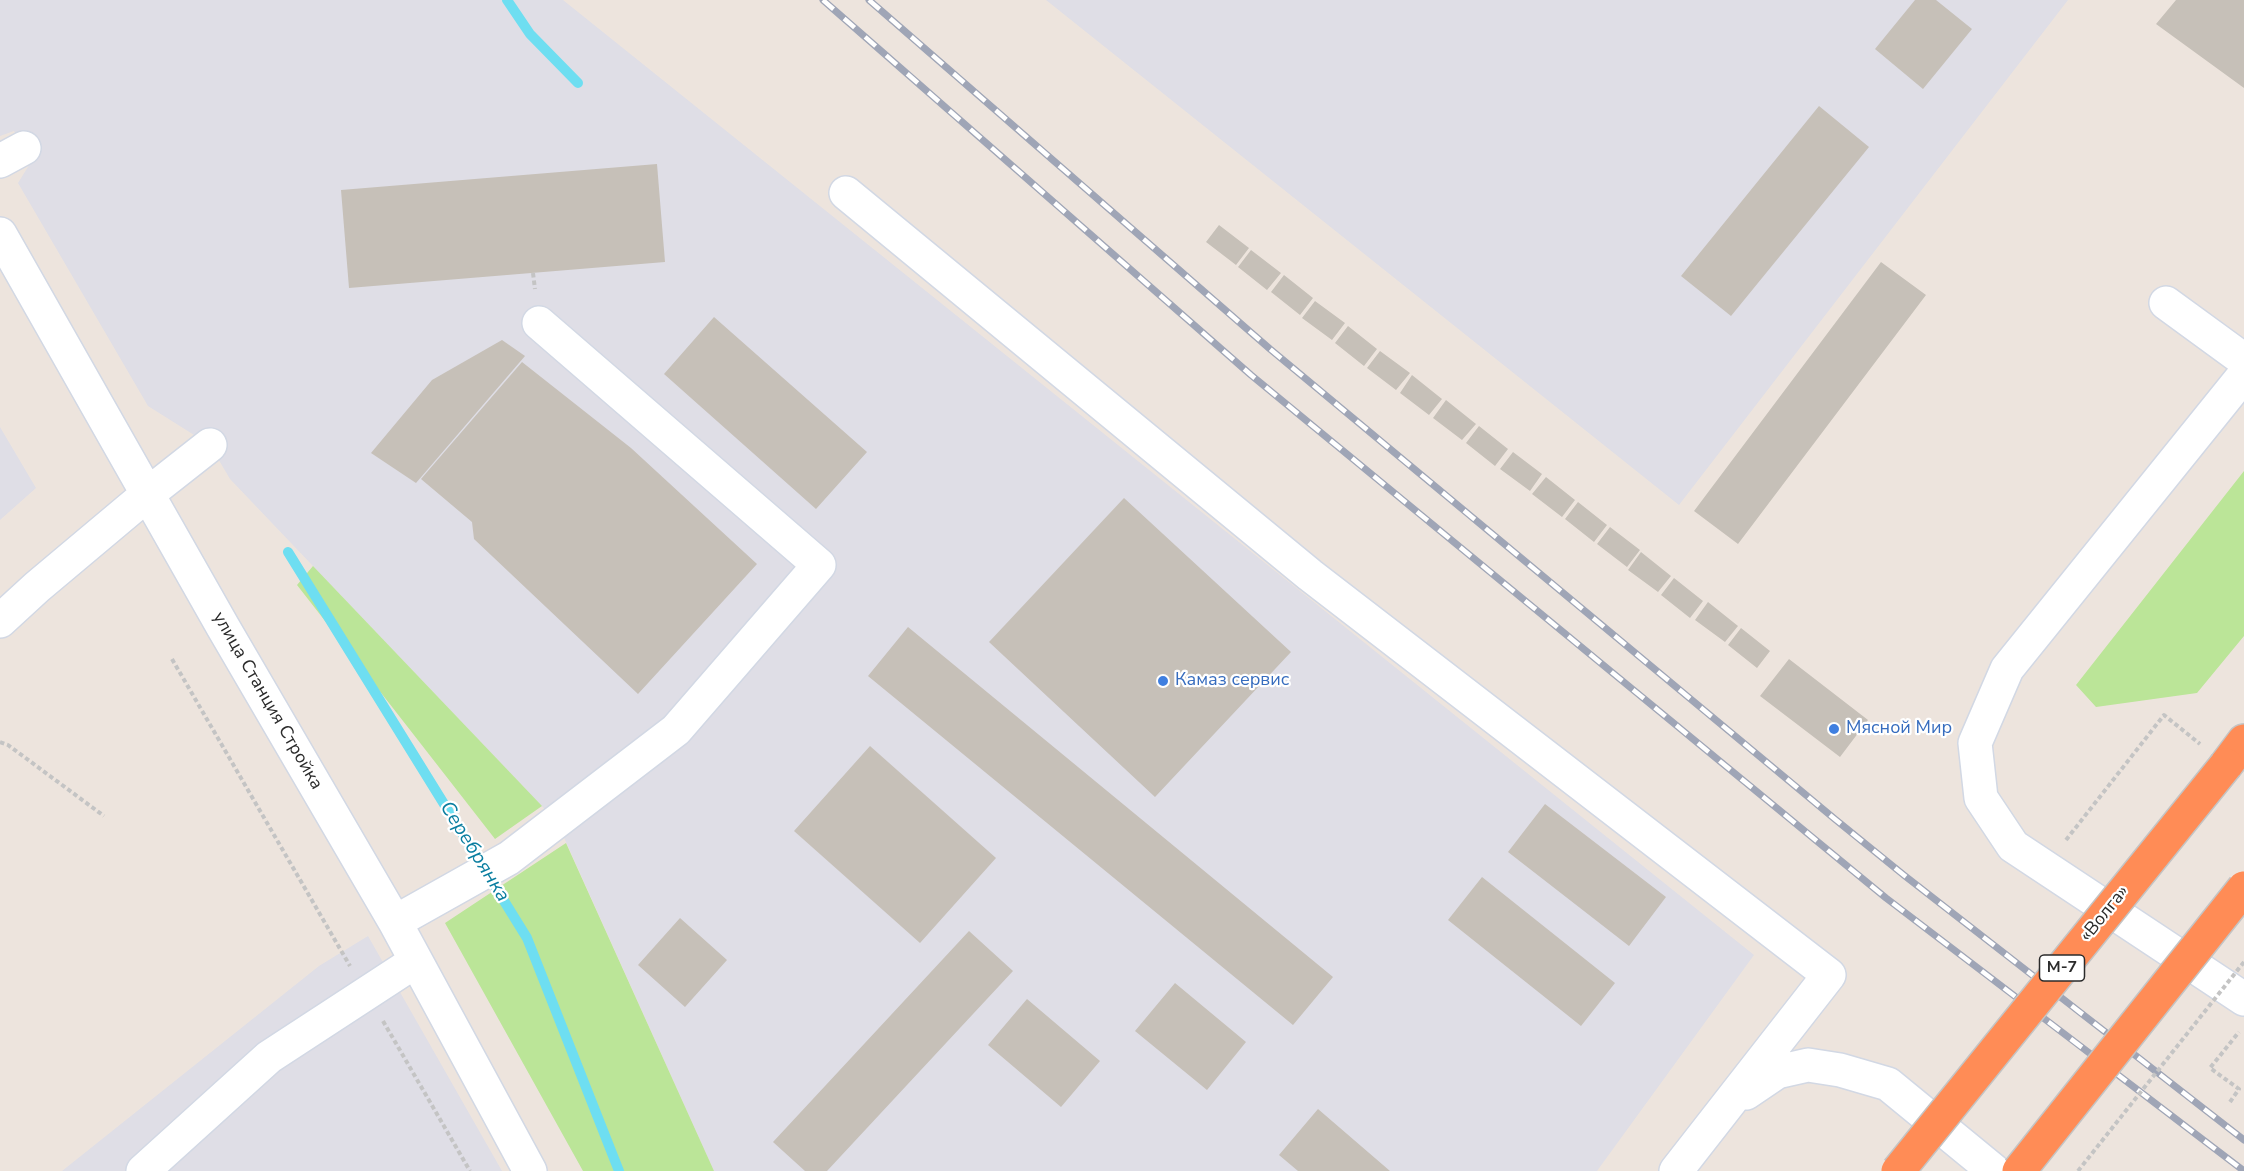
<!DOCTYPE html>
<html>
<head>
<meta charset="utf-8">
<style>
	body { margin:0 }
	canvas { display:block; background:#ede4dd }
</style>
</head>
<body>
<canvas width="2244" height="1171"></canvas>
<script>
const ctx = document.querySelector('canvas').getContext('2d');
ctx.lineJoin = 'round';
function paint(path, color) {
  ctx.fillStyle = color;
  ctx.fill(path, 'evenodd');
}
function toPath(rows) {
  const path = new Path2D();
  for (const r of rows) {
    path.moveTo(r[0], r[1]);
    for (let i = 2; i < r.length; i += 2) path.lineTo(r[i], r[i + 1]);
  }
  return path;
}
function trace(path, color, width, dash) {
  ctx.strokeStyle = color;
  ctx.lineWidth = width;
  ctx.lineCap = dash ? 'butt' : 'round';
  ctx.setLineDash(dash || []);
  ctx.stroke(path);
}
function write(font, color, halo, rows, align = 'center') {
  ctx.font = font + ' "Nunito Sans",sans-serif';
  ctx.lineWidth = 4.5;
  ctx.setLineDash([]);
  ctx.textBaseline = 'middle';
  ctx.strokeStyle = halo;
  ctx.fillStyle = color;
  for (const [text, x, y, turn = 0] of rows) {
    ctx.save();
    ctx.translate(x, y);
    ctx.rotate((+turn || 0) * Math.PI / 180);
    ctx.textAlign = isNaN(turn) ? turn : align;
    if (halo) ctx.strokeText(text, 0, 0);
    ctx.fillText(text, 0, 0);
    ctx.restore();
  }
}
const industrial = toPath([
	[0,0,563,0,1754,955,1597,1171,714,1171,557,822,230,479,210,445,148,406,18,183,31,162,24,148,14,131,0,136],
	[1046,0,2068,0,1679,505],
	[0,427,36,488,0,520],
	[368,936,502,1171,62,1171,319,966]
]);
const green = toPath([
	[2244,471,2244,636,2197,693,2096,707,2076,685],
	[313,566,542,806,495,839,297,585],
	[566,843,714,1171,583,1171,445,923]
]);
const stream = toPath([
	[507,0,530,34,578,83],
	[288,552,527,938,619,1171]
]);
const building = toPath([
	[1915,0,1936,0,1972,29,1923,89,1875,49],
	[2176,0,2244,0,2244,88,2156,24],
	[1819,106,1869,147,1731,316,1681,276],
	[657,164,665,262,349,288,341,190],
	[1219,225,1249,248,1236,265,1206,242],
	[1251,250,1281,273,1267,290,1238,267],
	[1881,262,1926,295,1738,544,1694,511],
	[1284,275,1313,298,1300,315,1271,292],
	[1315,301,1345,323,1332,340,1302,318],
	[714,317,867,452,816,509,664,374],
	[1348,326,1377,349,1364,366,1335,343],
	[502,340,525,356,416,483,371,453,432,380],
	[1380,351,1410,373,1396,390,1367,368],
	[522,362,631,448,757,564,638,694,474,539,472,522,421,479],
	[1412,375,1442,399,1429,415,1400,393],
	[1446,400,1476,424,1462,440,1433,418],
	[1479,426,1508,449,1495,466,1466,443],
	[1513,452,1542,474,1530,491,1500,469],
	[1546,477,1575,500,1562,517,1532,494],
	[1124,498,1291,652,1155,797,989,642],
	[1578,502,1607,525,1594,542,1565,519],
	[1610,527,1640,550,1627,567,1597,544],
	[1641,552,1671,576,1658,592,1628,570],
	[1674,578,1703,601,1690,618,1661,595],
	[1708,602,1738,626,1725,642,1695,620],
	[908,627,1333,977,1293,1025,868,676],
	[1741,628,1770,651,1757,668,1728,645],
	[1789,659,1868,720,1840,757,1760,696],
	[870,746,996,858,920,943,794,831],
	[1545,804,1666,897,1629,946,1508,852],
	[1482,877,1615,983,1581,1026,1448,920],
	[680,918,727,960,685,1007,638,965],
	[969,931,1013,971,827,1171,805,1171,773,1142],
	[1175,983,1246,1042,1207,1090,1135,1031],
	[1027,999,1100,1061,1061,1107,988,1045],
	[1318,1109,1390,1171,1298,1171,1279,1155]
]);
const path = toPath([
	[533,273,535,289],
	[172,659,350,966],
	[0,742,8,745,104,816],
	[2066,840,2164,715,2200,744],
	[383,1021,470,1171],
	[2230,1102,2239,1089,2210,1068,2239,1032]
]);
const minor = toPath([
	[0,161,24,148],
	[846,193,1310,575,1829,975,1676,1171],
	[0,234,223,627,395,922,530,1171],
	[2166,303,2244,360],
	[2244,375,2007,669,1975,743,1981,798,2013,846,2244,999],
	[0,621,37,587,149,493,210,445],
	[395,922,509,858,676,730,819,565,539,323],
	[1746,1093,1777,1072,1808,1065,1840,1070,1888,1084,1994,1171],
	[143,1171,269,1057,416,961]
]);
const highway = toPath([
	[2226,765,2244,741]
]);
const rail = toPath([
	[823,0,1251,375,1818,842,1886,898,2244,1171],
	[869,0,1270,349,1836,820,1905,876,2244,1140]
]);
const pathBridge = toPath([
	[2078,1171,2244,962]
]);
const highwayBridge = toPath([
	[1898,1171,2226,765],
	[2019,1171,2244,888]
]);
const markers = [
	[1163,681,6,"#3f7fe0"],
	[1834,729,6,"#3f7fe0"]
];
const shields = [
	[2062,968,45]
];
const shieldNames = [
	["М-7",2062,968]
];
const shopNames = [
	["Камаз сервис",1175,681],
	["Мясной Мир",1846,729]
];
const streetNames = [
	["улица Станция Стройка",267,701,60],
	["«Волга»",2105,914,-51]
];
const waterNames = [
	["Серебрянка",474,852,58]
];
paint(industrial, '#dfdee6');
paint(green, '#bbe598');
trace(stream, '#6edef1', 10);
paint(building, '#c6c0b8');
trace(minor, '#d2d8e4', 36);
trace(highway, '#c4c4c4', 36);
trace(path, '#c4c4c4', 4, [4.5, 3]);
trace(minor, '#fff', 33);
trace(highway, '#ff8c56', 33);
trace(rail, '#9fa5b6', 7);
trace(rail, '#fff', 4.5, [14]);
trace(highwayBridge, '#c4c4c4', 36, []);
trace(pathBridge, '#c4c4c4', 4, [4.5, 3]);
trace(highwayBridge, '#ff8c56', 33);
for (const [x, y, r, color] of markers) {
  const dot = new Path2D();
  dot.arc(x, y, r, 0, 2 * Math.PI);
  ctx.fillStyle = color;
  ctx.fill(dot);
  trace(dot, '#fff', 2);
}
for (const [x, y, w] of shields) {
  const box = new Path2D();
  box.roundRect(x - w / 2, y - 13, w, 26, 4.5);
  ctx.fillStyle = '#fff';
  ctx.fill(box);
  trace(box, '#2b2b2b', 1.5);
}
write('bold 16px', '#2b2b2b', null, shieldNames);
write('18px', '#366cbe', '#fff', shopNames, 'left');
write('18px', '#2b2b2b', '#fff', streetNames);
write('italic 20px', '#0a7ea0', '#fff', waterNames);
</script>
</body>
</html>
